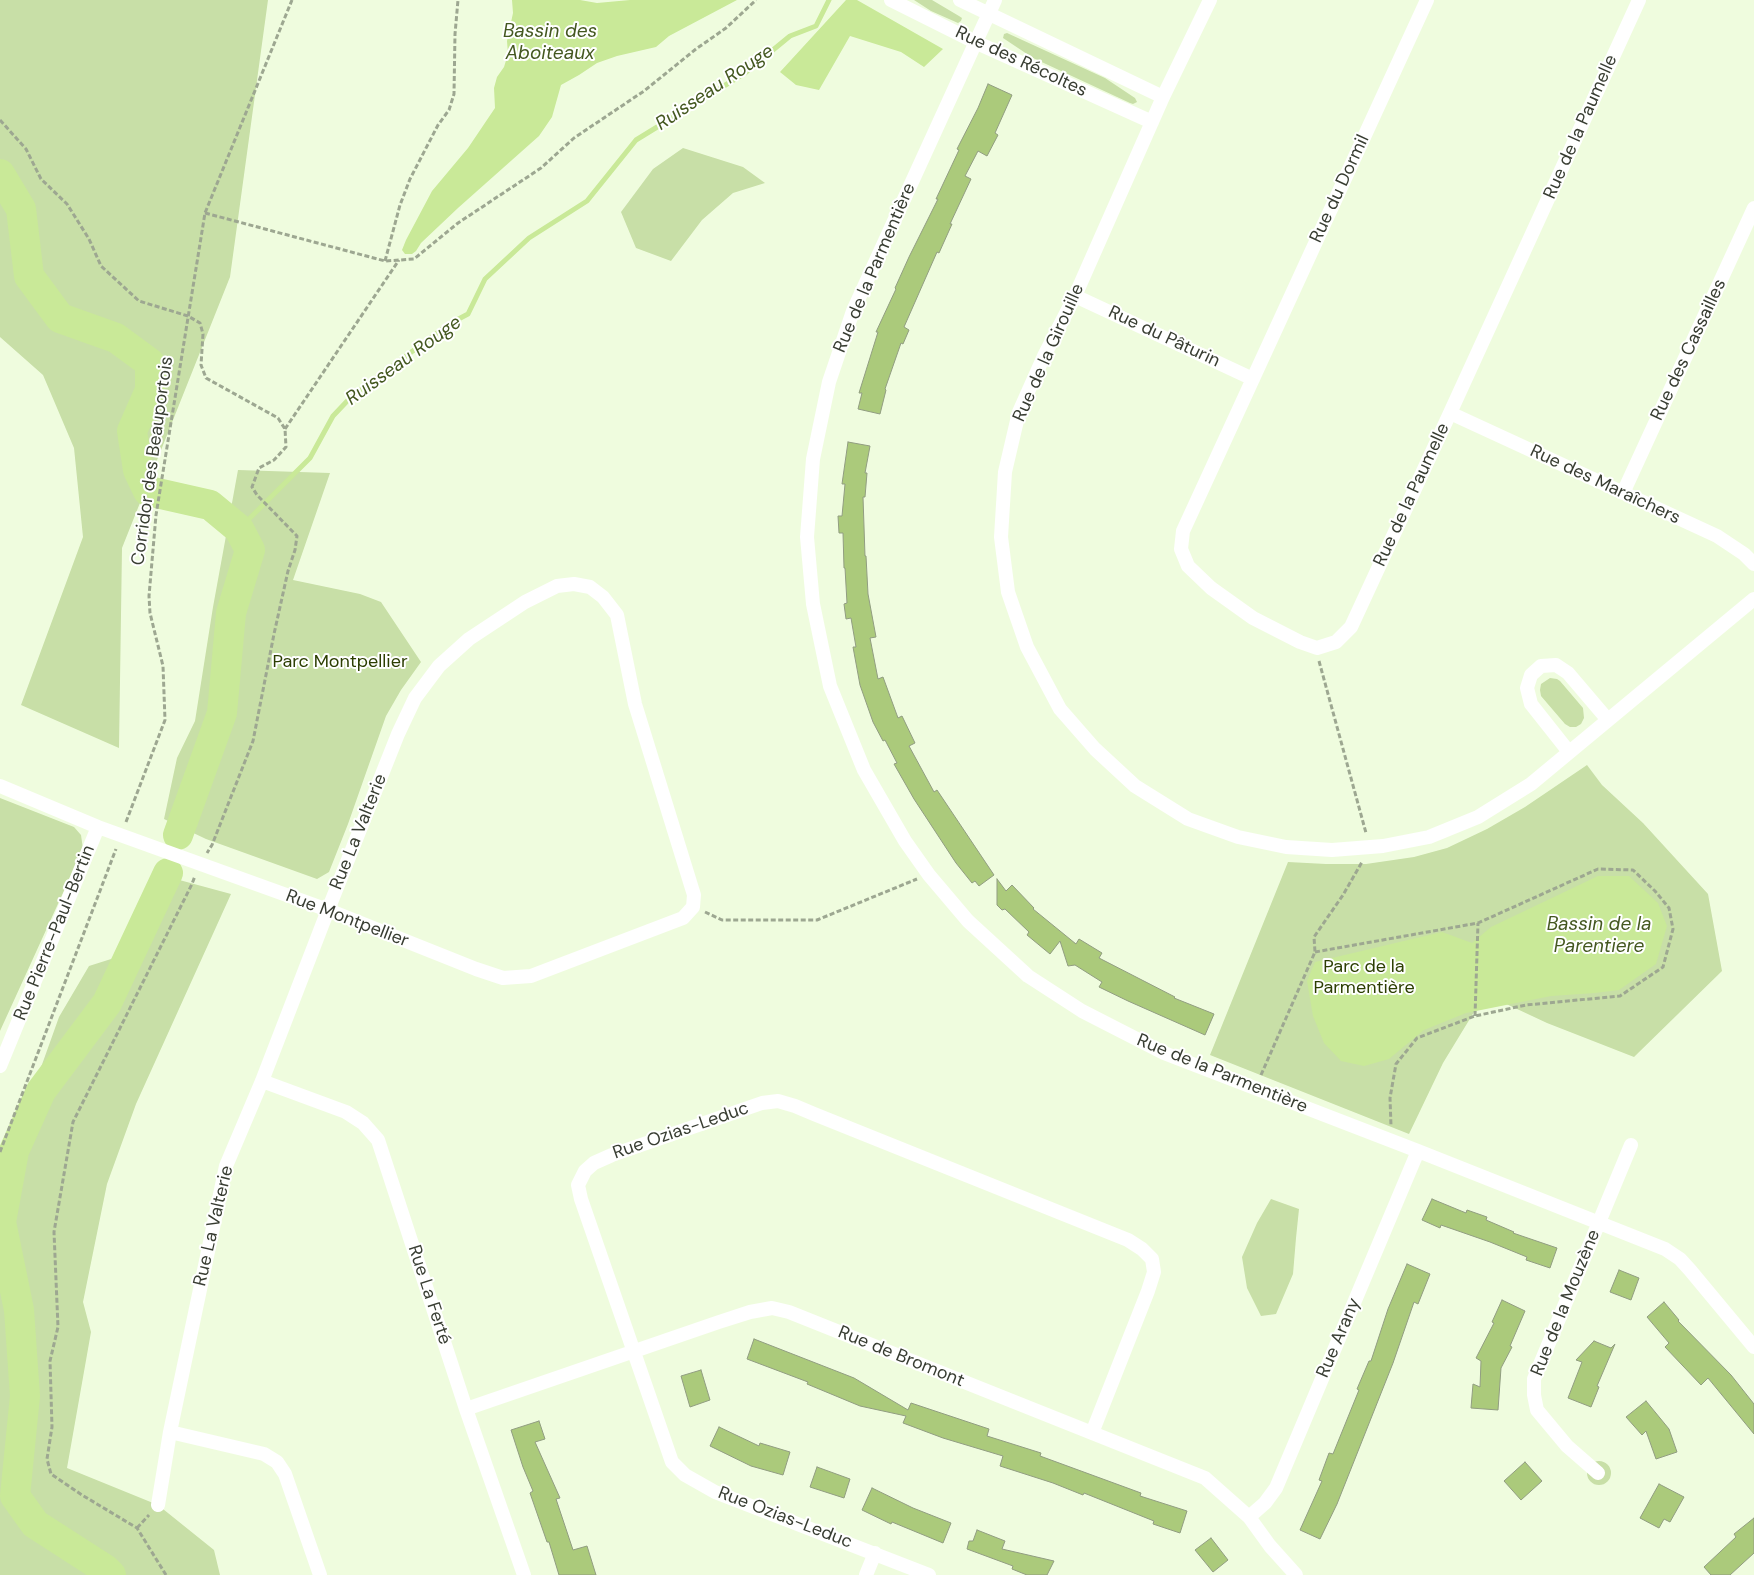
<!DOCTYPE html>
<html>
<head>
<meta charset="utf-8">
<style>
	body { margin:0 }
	canvas { display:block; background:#effcde }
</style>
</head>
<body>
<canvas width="1754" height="1575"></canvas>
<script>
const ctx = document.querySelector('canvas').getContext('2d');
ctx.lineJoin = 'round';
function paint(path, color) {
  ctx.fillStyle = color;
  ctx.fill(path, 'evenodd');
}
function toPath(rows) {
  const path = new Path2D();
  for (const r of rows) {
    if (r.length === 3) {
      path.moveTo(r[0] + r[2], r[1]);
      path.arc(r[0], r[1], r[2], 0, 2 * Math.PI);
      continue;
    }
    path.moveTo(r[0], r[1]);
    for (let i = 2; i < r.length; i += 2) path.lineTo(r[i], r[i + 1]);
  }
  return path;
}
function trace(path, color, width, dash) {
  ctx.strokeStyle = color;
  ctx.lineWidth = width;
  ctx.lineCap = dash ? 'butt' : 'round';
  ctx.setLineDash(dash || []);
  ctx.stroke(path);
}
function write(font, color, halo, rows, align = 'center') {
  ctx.font = font + ' "DM Sans",sans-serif';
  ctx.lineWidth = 4;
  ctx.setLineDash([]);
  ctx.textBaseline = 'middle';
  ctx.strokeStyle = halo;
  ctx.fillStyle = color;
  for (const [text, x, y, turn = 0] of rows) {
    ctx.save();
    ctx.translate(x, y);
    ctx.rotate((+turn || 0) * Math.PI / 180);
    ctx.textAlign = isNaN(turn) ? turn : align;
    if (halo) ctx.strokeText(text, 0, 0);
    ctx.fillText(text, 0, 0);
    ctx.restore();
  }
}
const green = toPath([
	[0,0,268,0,230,277,122,548,119,748,21,705,83,537,74,448,43,375,0,337],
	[914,0,932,0,959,16,962,18,961,21,958,23,931,11],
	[1007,33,1105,78,1135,98,1137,102,1133,104,1130,103,1033,58,1003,38,1004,34],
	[683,148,743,167,765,183,733,193,702,220,671,261,636,248,621,212,653,169],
	[238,470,330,473,293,580,360,594,381,602,421,662,401,690,386,716,348,824,329,872,317,879,206,839,164,819,177,758,195,721,213,607],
	[1550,678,1557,679,1560,681,1583,708,1584,718,1581,724,1576,727,1570,727,1565,724,1541,696,1540,690,1541,684],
	[1587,765,1602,785,1643,823,1708,894,1722,971,1634,1057,1547,1023,1485,994,1443,1063,1409,1134,1210,1055,1288,862,1326,864,1366,864,1414,857,1447,848,1487,829,1525,807],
	[0,798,74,827,81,835,83,849,0,1031],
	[172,878,231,894,136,1104,107,1184,83,1302,91,1332,67,1468,158,1505,214,1550,220,1575,0,1575,0,1182,59,1017,89,966,130,953],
	[1271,1199,1299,1209,1296,1238,1293,1274,1276,1314,1261,1316,1247,1288,1242,1257,1257,1223],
	[1599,1473,12]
]);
const water = toPath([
	[512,0,580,0,597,3,630,0,737,0,669,36,656,47,617,56,597,63,579,75,561,85,552,117,539,136,458,208,421,243,416,251,412,254,405,254,402,250,406,240,432,191,468,148,495,108,494,88,497,77,504,67,508,54,507,41,513,13],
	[846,0,857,0,943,49,924,67,901,52,850,36,819,90,796,85,780,72],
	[1598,876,1629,876,1658,903,1667,926,1656,964,1619,990,1595,993,1551,996,1466,1013,1424,1030,1389,1059,1364,1066,1341,1061,1324,1043,1313,1016,1307,981,1315,962,1442,932,1472,943,1491,927]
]);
const stream = toPath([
	[239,529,310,458,333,416,351,397,449,324,468,314,485,279,529,238,587,201,636,140,745,73,790,36,816,26,829,0]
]);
const river = toPath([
	[0,174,21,209,29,276,60,318,116,338,150,363,150,390,132,431,138,470,148,491,210,505,239,529,250,550,231,613,222,713,178,835],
	[111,1575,105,1569,35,1524,15,1496,25,1396,19,1310,1,1222,14,1151,41,1091,107,1003,168,873]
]);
const building = toPath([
	[988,84,1012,95,995,133,998,135,987,156,978,151,965,176,971,179,950,224,952,224,939,253,937,252,904,327,909,330,903,344,901,343,885,389,886,390,880,414,858,409,862,393,859,393,878,332,876,332,896,289,895,288,909,257,938,199,936,199,959,150,957,149,978,108,988,84],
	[848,442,870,446,865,473,867,473,865,497,863,497,865,556,866,556,868,594,876,637,870,638,878,679,883,677,898,718,902,716,915,743,909,746,934,792,937,790,994,875,979,886,975,881,972,883,956,863,914,799,894,764,897,763,885,740,883,741,873,722,860,685,853,647,856,647,851,618,846,619,844,604,847,603,845,568,844,568,843,533,839,533,838,516,842,516,845,484,842,484,848,442],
	[997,879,1006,891,1012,885,1034,908,1033,909,1076,944,1079,939,1102,953,1099,958,1175,997,1174,998,1214,1014,1205,1035,1128,1001,1099,987,1102,982,1075,965,1068,966,1060,941,1050,954,1027,935,1029,932,1005,909,1002,910,997,905,997,879],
	[1432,1199,1466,1213,1467,1210,1487,1217,1486,1220,1514,1232,1513,1233,1557,1248,1550,1268,1526,1260,1527,1257,1490,1242,1441,1225,1440,1228,1422,1220,1432,1199],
	[1407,1264,1430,1274,1418,1304,1414,1302,1393,1363,1337,1504,1320,1539,1300,1530,1322,1481,1319,1480,1329,1453,1333,1454,1359,1390,1357,1389,1369,1361,1371,1361,1388,1309,1407,1264],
	[1619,1270,1639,1278,1631,1300,1610,1292,1619,1270],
	[1502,1300,1525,1311,1510,1346,1512,1347,1501,1368,1498,1410,1471,1408,1473,1384,1480,1387,1481,1361,1476,1358,1494,1323,1492,1322,1502,1300],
	[1664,1302,1679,1320,1678,1321,1731,1375,1754,1404,1754,1434,1708,1378,1701,1385,1665,1347,1669,1343,1647,1317,1664,1302],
	[754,1339,854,1378,908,1410,911,1403,989,1429,987,1436,1041,1453,1040,1456,1141,1493,1140,1496,1187,1511,1180,1533,1153,1524,1154,1521,1084,1493,1083,1495,1053,1483,1000,1466,1003,1456,943,1438,903,1423,906,1416,860,1406,807,1384,808,1382,747,1359,754,1339],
	[1594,1341,1611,1348,1615,1344,1597,1386,1599,1387,1591,1407,1568,1398,1582,1362,1576,1360,1594,1341],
	[701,1370,710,1400,690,1407,681,1376,701,1370],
	[1646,1401,1669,1429,1677,1452,1656,1459,1646,1431,1642,1435,1626,1417,1646,1401],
	[539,1421,545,1439,535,1442,560,1498,556,1499,573,1550,587,1546,596,1575,559,1575,549,1542,547,1542,530,1493,533,1491,523,1467,511,1430,539,1421],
	[719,1427,759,1446,760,1443,790,1452,783,1475,751,1466,710,1446,719,1427],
	[1525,1462,1542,1481,1521,1500,1504,1481,1525,1462],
	[817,1467,850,1479,844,1498,810,1487,817,1467],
	[1659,1484,1684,1497,1670,1522,1664,1519,1659,1528,1640,1518,1659,1484],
	[872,1488,913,1508,951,1523,943,1543,892,1522,891,1524,862,1510,872,1488],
	[1754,1518,1754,1553,1730,1575,1711,1575,1704,1567,1736,1537,1734,1534,1754,1518],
	[977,1530,1005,1541,1002,1549,1054,1561,1047,1575,1027,1575,1012,1569,1013,1566,967,1549,969,1541,973,1541,977,1530],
	[1211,1538,1228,1560,1213,1572,1195,1550,1211,1538]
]);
const path = toPath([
	[0,120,26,149,41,179,67,204,89,239,101,266,139,301,188,316,200,323,203,334,201,365,206,378,278,418,285,429,286,447,274,460,259,468,252,487,257,495,297,536,295,550,288,571,274,634,253,741,212,845,207,853],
	[205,213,385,261,414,259,458,223,541,168,574,138,644,91,696,49,726,28,756,0],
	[385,261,400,205,410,179,438,125,449,110,454,94,455,34,458,0],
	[285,429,399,260],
	[1319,661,1366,833],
	[126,822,165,720,163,666,150,613,149,596,156,515,205,213,292,0],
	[705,912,722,920,817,920,917,879],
	[1315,952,1478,923,1598,869,1633,870,1655,891,1669,908,1673,929,1663,967,1620,996,1526,1005,1475,1016,1417,1038,1396,1064,1390,1098,1391,1126],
	[1475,1016,1478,923],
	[1261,1075,1315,952,1314,937,1343,895,1362,862],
	[0,1152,116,849],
	[137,1528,149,1515],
	[166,1575,137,1528,82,1495,51,1474,47,1459,52,1427,50,1361,58,1327,54,1232,73,1122,192,884,195,876]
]);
const street = toPath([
	[891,0,975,42,1152,122],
	[960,0,1163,97],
	[995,0,853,311,829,382,813,459,807,537,813,604,830,686,864,770,905,841,929,875,968,921,1028,976,1082,1011,1164,1053,1418,1151,1665,1249,1680,1259,1690,1270,1754,1347],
	[1210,0,1163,97,1075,296,1044,356,1019,412,1005,472,1001,537,1008,592,1027,647,1060,709,1095,749,1135,786,1188,819,1238,837,1286,847,1332,850,1383,846,1429,837,1478,817,1531,784,1754,599],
	[1427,0,1183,531,1181,549,1188,566,1211,588,1253,618,1300,642,1317,648,1336,642,1351,627,1450,413,1639,0],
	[1075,296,1253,379],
	[1450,413,1717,536,1744,554,1754,564],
	[1623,493,1754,208],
	[1569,752,1531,704,1527,688,1531,675,1541,666,1556,665,1568,673,1608,720],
	[0,786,98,827,328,910,476,969,503,978,531,976,683,918,693,907,694,895,635,704,617,615,603,597,590,587,574,584,557,586,525,602,469,639,439,666,415,698,398,734,328,910,262,1081,226,1166,170,1432,158,1505],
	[0,1066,98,827],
	[262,1081,346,1112,363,1123,378,1140,466,1409,524,1575],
	[466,1409,719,1322,750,1312,772,1308,789,1312,1205,1478,1249,1517,1270,1546,1296,1575],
	[170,1432,264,1454,277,1462,285,1474,320,1575],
	[1598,1473,1567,1446,1537,1410,1534,1395,1534,1379,1631,1145],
	[1249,1517,1265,1503,1276,1488,1418,1151],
	[866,1575,875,1553],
	[929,1575,715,1492,685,1475,672,1462,581,1199,578,1185,585,1171,594,1163,612,1155,762,1103,778,1101,795,1106,814,1114,1128,1240,1142,1249,1152,1259,1154,1272,1148,1291,1092,1433]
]);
const streetNames = [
	["Rue des Récoltes",1021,62,25],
	["Rue de la Paumelle",1581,127,-66],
	["Rue du Dormil",1340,189,-65],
	["Rue de la Parmentière",875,268,-67],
	["Rue du Pâturin",1164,337,25],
	["Rue des Cassailles",1689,350,-65],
	["Rue de la Girouille",1049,353,-66],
	["Corridor des Beauportois",153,461,-82],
	["Rue des Maraîchers",1605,485,25],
	["Rue de la Paumelle",1412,495,-65],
	["Rue La Valterie",359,832,-68],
	["Rue Montpellier",347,919,21],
	["Rue Pierre-Paul-Bertin",55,933,-68],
	["Rue de la Parmentière",1222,1074,22],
	["Rue Ozias-Leduc",681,1131,-19],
	["Rue La Valterie",214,1226,-77],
	["Rue La Ferté",429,1295,72],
	["Rue de la Mouzène",1566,1303,-68],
	["Rue Arany",1339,1338,-67],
	["Rue de Bromont",901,1357,22],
	["Rue Ozias-Leduc",785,1518,21]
];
const parkNames = [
	["Parc Montpellier",340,662],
	["Parc de la",1364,967],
	["Parmentière",1364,988]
];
const waterNames = [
	["Bassin des",550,32],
	["Aboiteaux",550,54],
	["Ruisseau Rouge",715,88,-34],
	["Ruisseau Rouge",404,361,-36],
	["Bassin de la",1599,925],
	["Parentiere",1599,947]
];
paint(green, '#c8dfa7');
paint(water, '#c9e998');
trace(stream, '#c9e998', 5);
trace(river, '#c9e998', 30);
paint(building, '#abca7b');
trace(building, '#919d81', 1);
trace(path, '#9da791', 3, [5, 2.5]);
trace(street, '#fff', 14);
write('18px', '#383d32', '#fff', streetNames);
write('18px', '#2c3e02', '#fff', parkNames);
write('italic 19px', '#445820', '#fff', waterNames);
</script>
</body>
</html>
